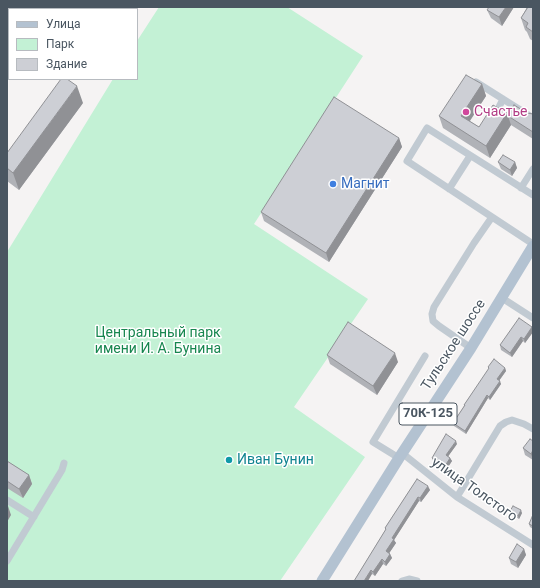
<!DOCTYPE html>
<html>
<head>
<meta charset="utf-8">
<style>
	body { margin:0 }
	#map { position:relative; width:540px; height:588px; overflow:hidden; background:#f5f3f3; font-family:Roboto,sans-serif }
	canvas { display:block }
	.frame { position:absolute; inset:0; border:8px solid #4a5661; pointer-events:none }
	.legend { position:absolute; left:8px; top:8px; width:130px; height:72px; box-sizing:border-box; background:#fff; border:1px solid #b7bbc0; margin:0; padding:5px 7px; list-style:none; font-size:12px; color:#4a5661 }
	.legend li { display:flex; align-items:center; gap:8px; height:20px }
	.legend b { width:20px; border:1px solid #b7bbc0 }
</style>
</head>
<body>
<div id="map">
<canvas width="540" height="588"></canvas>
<div class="frame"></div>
<ul class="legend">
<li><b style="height:5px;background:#b3c2d1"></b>Улица</li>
<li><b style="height:11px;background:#c3f1d5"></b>Парк</li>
<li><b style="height:11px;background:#cdcfd5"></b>Здание</li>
</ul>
</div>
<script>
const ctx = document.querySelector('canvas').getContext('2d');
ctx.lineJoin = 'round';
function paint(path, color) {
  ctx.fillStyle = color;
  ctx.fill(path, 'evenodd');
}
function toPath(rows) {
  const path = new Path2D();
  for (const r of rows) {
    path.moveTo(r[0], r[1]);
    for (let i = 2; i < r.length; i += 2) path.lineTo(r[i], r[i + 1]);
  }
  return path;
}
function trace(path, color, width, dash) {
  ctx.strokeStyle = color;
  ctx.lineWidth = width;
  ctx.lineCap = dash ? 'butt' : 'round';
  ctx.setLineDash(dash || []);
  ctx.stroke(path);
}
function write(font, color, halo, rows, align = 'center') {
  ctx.font = font + ' Roboto,sans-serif';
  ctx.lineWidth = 3;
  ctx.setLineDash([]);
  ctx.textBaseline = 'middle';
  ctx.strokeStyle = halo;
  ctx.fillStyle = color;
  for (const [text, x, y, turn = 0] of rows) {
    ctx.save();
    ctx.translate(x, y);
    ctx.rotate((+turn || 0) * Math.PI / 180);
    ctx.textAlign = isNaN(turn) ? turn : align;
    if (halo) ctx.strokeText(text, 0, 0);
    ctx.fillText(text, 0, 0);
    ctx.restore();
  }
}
const green = toPath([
	[159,7,287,7,363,56,254,224,368,299,294,407,365,457,280,581,7,581,7,252,113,79,137,79,137,41]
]);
const minor = toPath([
	[476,82,533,118],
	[499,107,503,99],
	[521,188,533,169],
	[449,189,470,156],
	[533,195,427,128,407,161,533,244],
	[502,298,533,318],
	[471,348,439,326,433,321,432,314,434,307,474,243,492,217],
	[402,453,457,497,533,545],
	[399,458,373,442,425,356],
	[457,497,500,426,506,422,512,420,524,424,533,429],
	[7,500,34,517],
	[7,561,62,470,64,463],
	[402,581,409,579,417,581]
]);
const primary = toPath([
	[322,581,399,458,471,348,533,246]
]);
const wall = toPath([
	[514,7,502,26,491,18,487,10],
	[526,7,533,7,533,41,530,39,527,32,525,30,521,18,526,9],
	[482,84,486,96,470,121,479,127,508,116,527,113,533,114,533,139,511,125,490,158,443,128,439,116],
	[83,103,19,190,7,181,7,153],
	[399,138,402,147,329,262,264,221,261,212],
	[498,162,515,162,517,168,512,176,501,169],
	[532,327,533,332,525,343,523,341,512,357,501,350,500,345],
	[327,355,398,362,377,395,330,364],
	[488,367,505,368,506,371,499,381,501,384,490,400,488,398,466,434,454,426,453,423,464,406,464,405,489,369],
	[533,441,533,460,525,455,523,448],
	[457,444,448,456,450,458,452,461,446,470,433,461,432,458],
	[7,461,29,475,32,484,23,498,7,488],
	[417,479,430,490,421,502,419,501,394,540,396,543,389,553,390,554,392,558,386,566,383,564,375,576,372,574,354,581,386,529,385,528],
	[510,511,522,513,519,519,511,514],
	[533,518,533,529,530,527,529,524],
	[524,549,526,555,518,568,511,564,509,558]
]);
const shadedWall = toPath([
	[506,7,514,7,502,26,499,17],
	[482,84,486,96,465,128,461,116],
	[77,86,83,103,19,190,13,173],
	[507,113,511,125,490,158,486,146],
	[399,138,402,147,329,262,326,253],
	[515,162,517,168,512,176,510,170],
	[532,327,533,332,525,343,524,339],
	[521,337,523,341,512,357,510,353],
	[395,353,398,362,377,395,373,386],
	[505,368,506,371,498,382,497,379],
	[500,381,501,384,490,400,489,397],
	[487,395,488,398,466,434,465,431],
	[456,441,457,444,447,458,446,455],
	[533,450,533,460,531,454],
	[450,458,452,461,446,470,445,466],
	[29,475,32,484,23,498,19,489],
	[428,486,430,490,421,502,420,498],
	[418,497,419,501,394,540,396,543,388,555,386,551,392,538],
	[8,506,11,515,7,522,7,508],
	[521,510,522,513,519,519,518,516],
	[524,549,526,555,518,568,516,562],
	[390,554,392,558,386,566,385,562],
	[382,559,383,564,375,576,373,572],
	[371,570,372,574,368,581,364,581]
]);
const building = toPath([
	[489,7,506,7,499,17,487,10,489,7],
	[528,7,533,7,533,32,526,27,528,23,521,18,528,7],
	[466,75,482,84,461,116,479,127,493,105,507,113,486,146,439,116,466,75],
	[61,79,67,79,77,86,13,173,7,168,7,153,61,79],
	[334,97,399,138,326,253,261,212,334,97],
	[514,105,527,113,533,114,533,132,508,116,514,105],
	[503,155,515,162,510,170,498,162,503,155],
	[519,318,532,327,524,339,521,337,510,353,500,345,519,318],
	[348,322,395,353,373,386,327,355,348,322],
	[494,359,505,368,497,379,500,381,489,397,487,395,465,431,453,423,465,405,464,405,489,368,488,367,494,359],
	[446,434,456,441,446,455,450,458,445,466,432,458,446,434],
	[530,439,533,441,533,450,531,454,523,448,530,439],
	[7,461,29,475,19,489,7,481,7,461],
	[417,479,428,486,420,498,418,497,392,538,394,539,386,551,390,554,385,562,382,559,373,572,371,570,364,581,354,581,386,529,385,528,417,479],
	[513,506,521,510,518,516,510,511,513,506],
	[532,517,533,518,533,526,529,524,532,517],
	[517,544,524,549,516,562,509,558,517,544]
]);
const markers = [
	[466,112,4,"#d1479c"],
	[333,184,4,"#3f7fe0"],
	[229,460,4,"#0f9aa8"]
];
const shields = [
	[428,414,58]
];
const shieldNames = [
	["70К-125",428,414]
];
const hotelNames = [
	["Счастье",474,112]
];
const shopNames = [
	["Магнит",341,184]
];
const parkNames = [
	["Центральный парк",158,333],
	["имени И. А. Бунина",158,349]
];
const streetNames = [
	["Тульское шоссе",454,345,-57],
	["улица Толстого",474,490,35]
];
const cultureNames = [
	["Иван Бунин",237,460]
];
paint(green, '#c3f1d5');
trace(minor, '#c1cad2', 7);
trace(primary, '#b3c2d1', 11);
paint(wall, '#b0b2b7');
paint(shadedWall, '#909195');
paint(building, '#cdcfd5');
trace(building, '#909195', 1);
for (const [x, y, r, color] of markers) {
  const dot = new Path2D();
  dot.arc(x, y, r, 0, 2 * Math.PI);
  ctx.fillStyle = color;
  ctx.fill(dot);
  trace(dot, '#fff', 1.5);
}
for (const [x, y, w] of shields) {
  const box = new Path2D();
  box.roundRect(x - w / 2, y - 11, w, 22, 3);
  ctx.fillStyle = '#fff';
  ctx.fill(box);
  trace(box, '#4a5661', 1);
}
write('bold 13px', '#4a5661', null, shieldNames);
write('14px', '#b23c85', '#fff', hotelNames, 'left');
write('14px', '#366cbe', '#fff', shopNames, 'left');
write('14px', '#17864f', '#fff', parkNames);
write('14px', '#4a5661', '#fff', streetNames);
write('14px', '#0d838f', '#fff', cultureNames, 'left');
</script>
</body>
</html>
